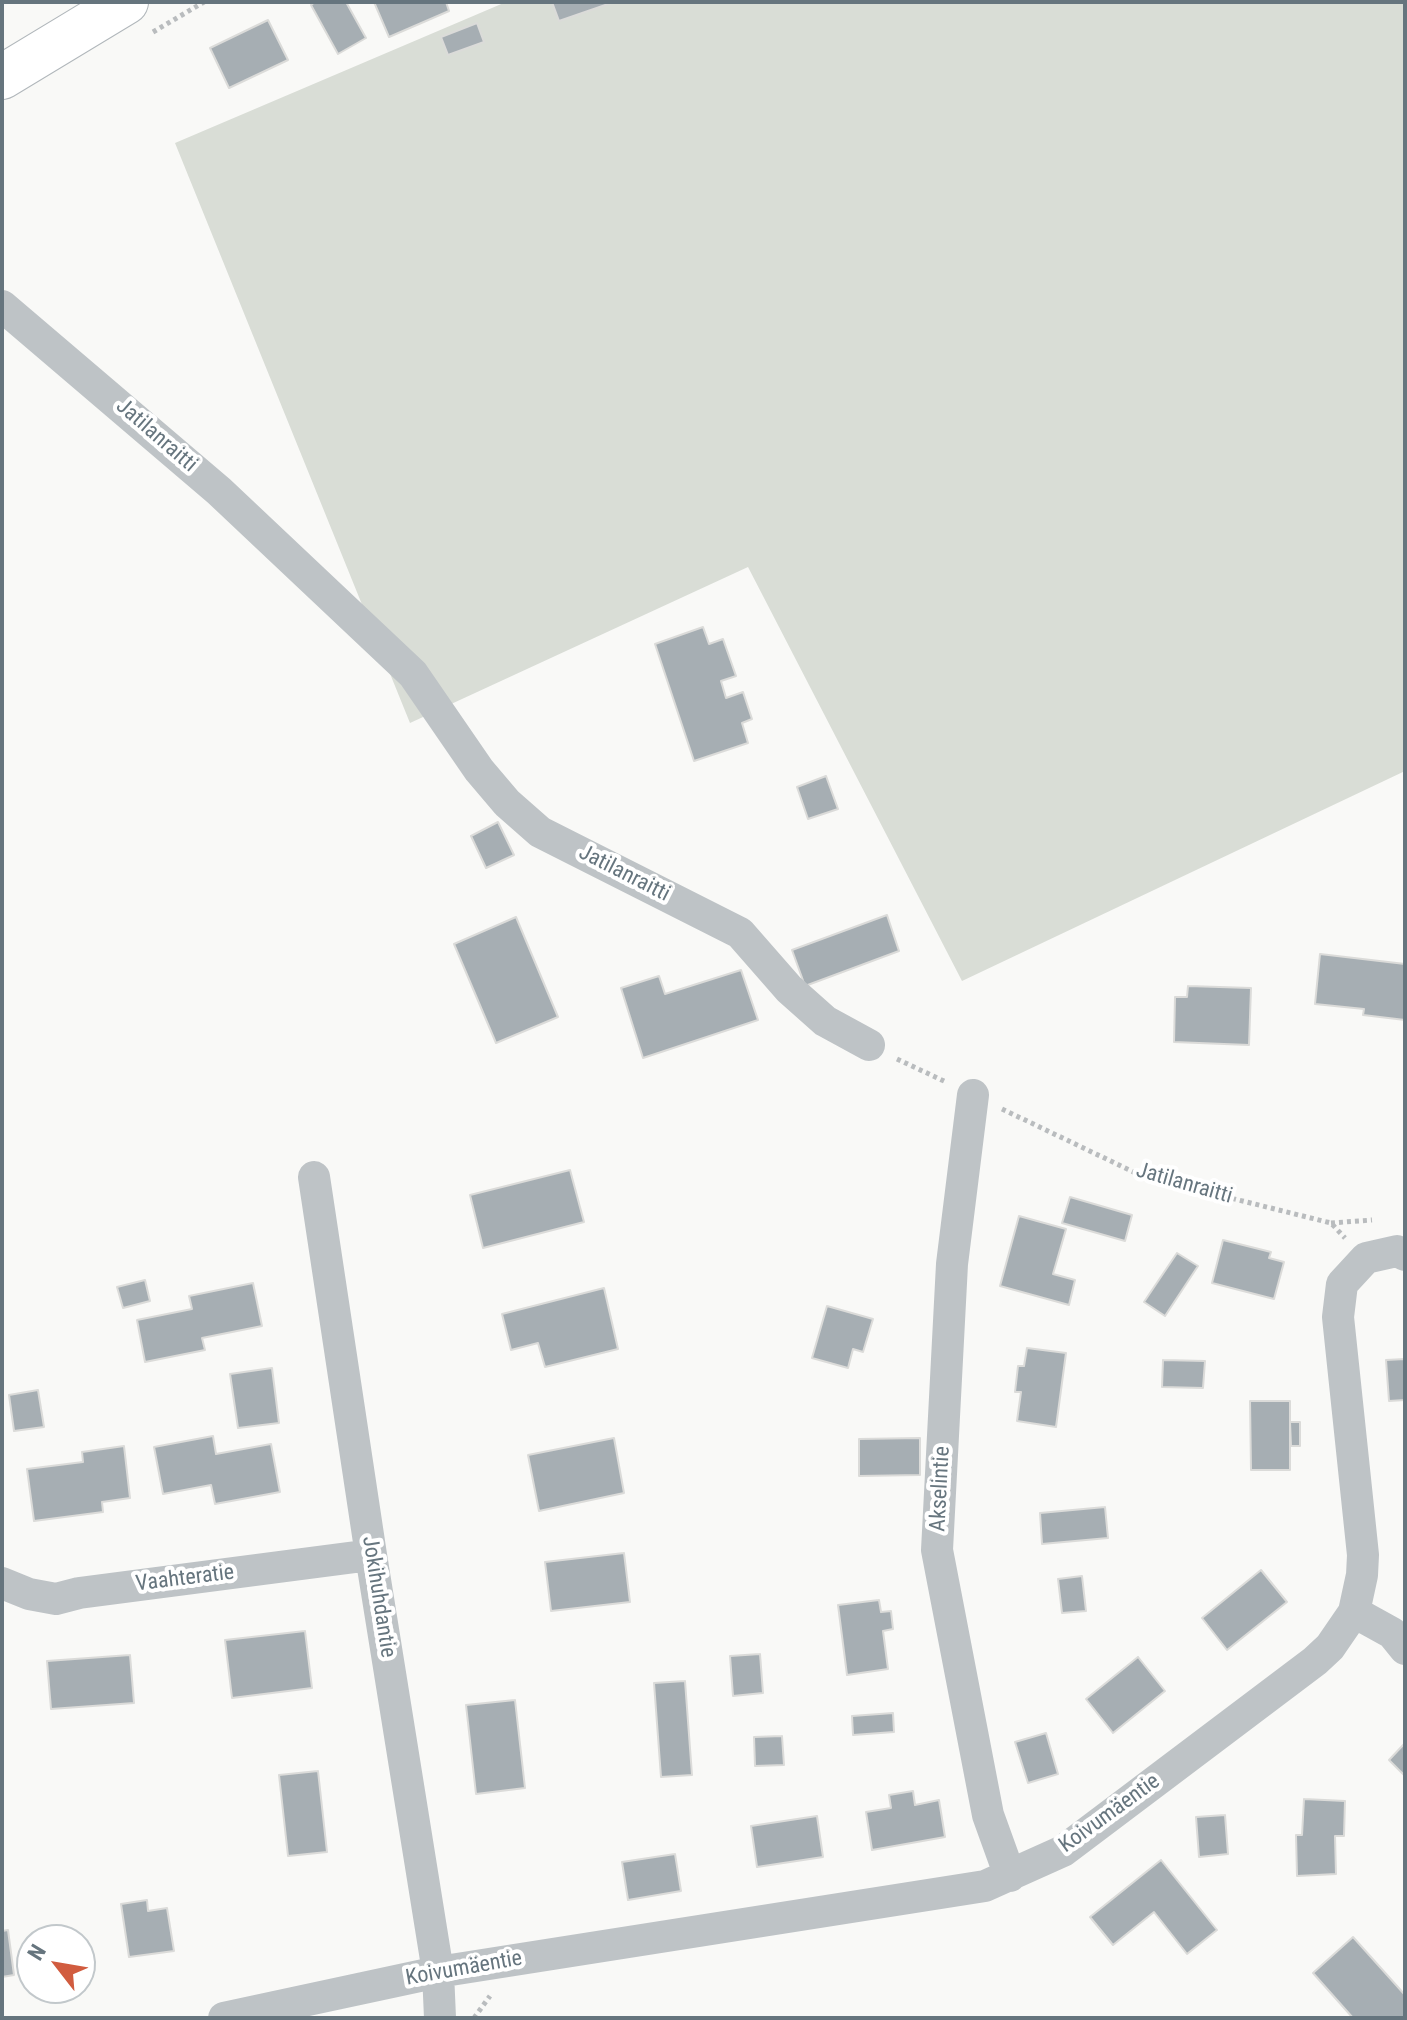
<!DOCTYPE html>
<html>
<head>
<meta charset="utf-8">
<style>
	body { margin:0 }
	#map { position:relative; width:1407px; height:2020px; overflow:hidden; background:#f9f9f7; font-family:"Roboto Condensed",sans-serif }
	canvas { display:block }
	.frame { position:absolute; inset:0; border:4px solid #66757e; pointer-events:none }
	.north { position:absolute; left:16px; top:1924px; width:80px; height:80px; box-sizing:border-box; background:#fff; border:2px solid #c2c8cb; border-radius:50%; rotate:301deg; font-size:22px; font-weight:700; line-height:32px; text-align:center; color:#66757e }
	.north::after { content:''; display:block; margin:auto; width:28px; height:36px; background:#d15c3f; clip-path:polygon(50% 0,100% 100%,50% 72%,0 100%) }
</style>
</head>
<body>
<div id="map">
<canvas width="1407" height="2020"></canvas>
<div class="frame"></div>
<div class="north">N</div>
</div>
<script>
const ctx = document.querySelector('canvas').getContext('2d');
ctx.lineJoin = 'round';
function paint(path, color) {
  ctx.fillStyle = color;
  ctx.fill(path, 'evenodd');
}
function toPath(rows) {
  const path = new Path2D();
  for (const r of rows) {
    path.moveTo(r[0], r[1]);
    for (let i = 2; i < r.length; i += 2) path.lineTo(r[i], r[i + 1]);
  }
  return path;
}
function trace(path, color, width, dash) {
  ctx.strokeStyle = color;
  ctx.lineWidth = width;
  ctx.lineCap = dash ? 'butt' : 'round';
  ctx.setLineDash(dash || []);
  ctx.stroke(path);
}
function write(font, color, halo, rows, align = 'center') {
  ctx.font = font + ' "Roboto Condensed",sans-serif';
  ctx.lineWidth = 8;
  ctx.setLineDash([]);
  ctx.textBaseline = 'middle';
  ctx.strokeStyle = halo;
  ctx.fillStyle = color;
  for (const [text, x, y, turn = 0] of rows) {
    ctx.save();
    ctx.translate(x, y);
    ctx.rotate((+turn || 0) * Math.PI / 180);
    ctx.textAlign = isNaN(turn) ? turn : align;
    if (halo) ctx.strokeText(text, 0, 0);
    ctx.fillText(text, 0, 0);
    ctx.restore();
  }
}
const green = toPath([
	[506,2,1405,2,1405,771,962,981,748,567,410,723,175,143]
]);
const building = toPath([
	[315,2,346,2,366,38,338,54,311,5,315,2],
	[374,2,446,2,449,11,389,37,374,2],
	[552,2,614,2,559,21,552,2],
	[268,20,288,60,229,88,210,48,268,20],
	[477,23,484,42,448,55,441,37,477,23],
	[703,627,709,644,723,639,736,676,721,681,726,698,743,692,752,719,742,723,748,743,694,761,655,644,703,627],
	[826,776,838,809,808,819,797,787,826,776],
	[498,822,514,855,486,868,471,836,498,822],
	[887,915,899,951,805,986,792,950,887,915],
	[516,917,558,1017,496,1043,454,944,516,917],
	[1320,954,1405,964,1405,1020,1363,1015,1364,1009,1315,1004,1320,954],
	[741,970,758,1020,643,1058,621,988,659,976,665,994,741,970],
	[1188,986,1251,988,1249,1045,1174,1042,1175,997,1187,997,1188,986],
	[570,1170,584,1222,483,1248,470,1195,570,1170],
	[1070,1197,1132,1215,1125,1241,1062,1223,1070,1197],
	[1019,1216,1066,1229,1053,1274,1075,1280,1069,1305,1000,1286,1019,1216],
	[1223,1240,1271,1252,1269,1258,1284,1262,1274,1299,1212,1283,1223,1240],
	[1177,1253,1198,1266,1165,1316,1144,1302,1177,1253],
	[145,1280,150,1301,123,1308,117,1287,145,1280],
	[253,1283,262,1326,202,1338,205,1350,145,1362,137,1320,192,1309,189,1296,253,1283],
	[604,1288,618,1349,545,1367,538,1343,511,1350,502,1314,604,1288],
	[827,1306,873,1319,863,1352,853,1349,848,1368,812,1358,827,1306],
	[1027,1348,1066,1353,1056,1427,1017,1421,1021,1392,1015,1392,1018,1366,1024,1366,1027,1348],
	[1405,1359,1405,1400,1389,1401,1386,1360,1405,1359],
	[1163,1360,1205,1361,1203,1388,1162,1387,1163,1360],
	[272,1368,279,1423,238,1428,230,1374,272,1368],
	[38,1390,44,1427,14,1431,9,1395,38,1390],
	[1250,1401,1290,1401,1290,1470,1251,1470,1250,1401],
	[1290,1422,1300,1422,1300,1446,1291,1446,1290,1422],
	[213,1436,216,1454,271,1444,280,1492,215,1504,211,1485,163,1494,154,1447,213,1436],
	[614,1438,624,1493,539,1511,528,1455,614,1438],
	[920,1438,920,1475,859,1476,859,1439,920,1438],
	[124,1446,130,1498,102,1502,103,1512,34,1521,27,1469,83,1462,82,1452,124,1446],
	[1105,1507,1108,1538,1042,1544,1040,1513,1105,1507],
	[624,1553,630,1602,551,1611,545,1562,624,1553],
	[1261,1570,1287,1602,1227,1650,1202,1618,1261,1570],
	[1082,1576,1086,1611,1062,1613,1058,1579,1082,1576],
	[879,1600,881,1612,891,1611,893,1629,883,1631,888,1669,847,1675,838,1605,879,1600],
	[305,1631,312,1688,232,1698,225,1640,305,1631],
	[760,1654,763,1693,733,1696,730,1656,760,1654],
	[130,1655,134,1703,51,1709,47,1661,130,1655],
	[1138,1657,1165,1691,1113,1733,1086,1699,1138,1657],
	[685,1681,692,1775,661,1777,654,1683,685,1681],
	[515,1700,525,1788,476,1794,466,1705,515,1700],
	[893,1713,894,1732,853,1735,852,1716,893,1713],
	[1046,1733,1058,1774,1028,1783,1015,1742,1046,1733],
	[782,1736,784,1765,755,1766,754,1737,782,1736],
	[1405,1743,1405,1776,1389,1760,1405,1743],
	[318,1771,327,1852,288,1856,279,1775,318,1771],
	[913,1791,915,1805,939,1800,945,1837,872,1850,866,1812,891,1808,889,1795,913,1791],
	[1304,1799,1345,1801,1344,1836,1335,1836,1336,1874,1297,1876,1296,1835,1302,1835,1304,1799],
	[1225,1815,1228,1854,1199,1857,1196,1817,1225,1815],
	[817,1816,823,1857,757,1867,751,1826,817,1816],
	[675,1854,681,1891,628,1900,622,1862,675,1854],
	[1161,1860,1217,1930,1187,1954,1154,1912,1113,1945,1090,1917,1161,1860],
	[147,1900,148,1911,167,1908,174,1951,129,1957,121,1904,147,1900],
	[8,1930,14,1975,2,1977,2,1931,8,1930],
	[1353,1937,1405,1995,1405,2018,1353,2018,1313,1973,1353,1937]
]);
const path = toPath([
	[153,32,204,2],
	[897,1059,946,1082],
	[1002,1109,1142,1176,1331,1223,1345,1238],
	[1331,1223,1372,1220],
	[474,2018,490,1996]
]);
const minor = toPath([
	[2,306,219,491,413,674,479,770,507,803,540,832,740,933,789,989,825,1021,869,1045],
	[973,1095,952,1264,937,1550,988,1815,1010,1876],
	[314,1177,371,1555,438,1972,440,2018],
	[2,1583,29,1594,56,1599,79,1593,371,1555],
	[1354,1612,1392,1633,1405,1649],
	[224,2018,438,1972,985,1886,1063,1851,1315,1661,1330,1647,1354,1612,1362,1575,1363,1555,1338,1317,1342,1284,1366,1258,1397,1251,1405,1255]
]);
const secondary = toPath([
	[2,77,126,2]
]);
const streetNames = [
	["Jatilanraitti",156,436,41],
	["Jatilanraitti",624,874,27],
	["Jatilanraitti",1184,1184,16],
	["Akselintie",941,1489,-87],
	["Vaahteratie",185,1579,-7],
	["Jokihuhdantie",378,1597,81],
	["Koivumäentie",1110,1814,-36],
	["Koivumäentie",464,1969,-10]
];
paint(green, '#d9ddd6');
paint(building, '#a6aeb3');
trace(building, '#dbdbd9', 2);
trace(secondary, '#b1b7bb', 46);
trace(path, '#b9bcbe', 5, [4, 4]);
trace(minor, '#bec3c6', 32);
trace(secondary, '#fff', 44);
write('22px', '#66757e', '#fff', streetNames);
</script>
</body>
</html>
